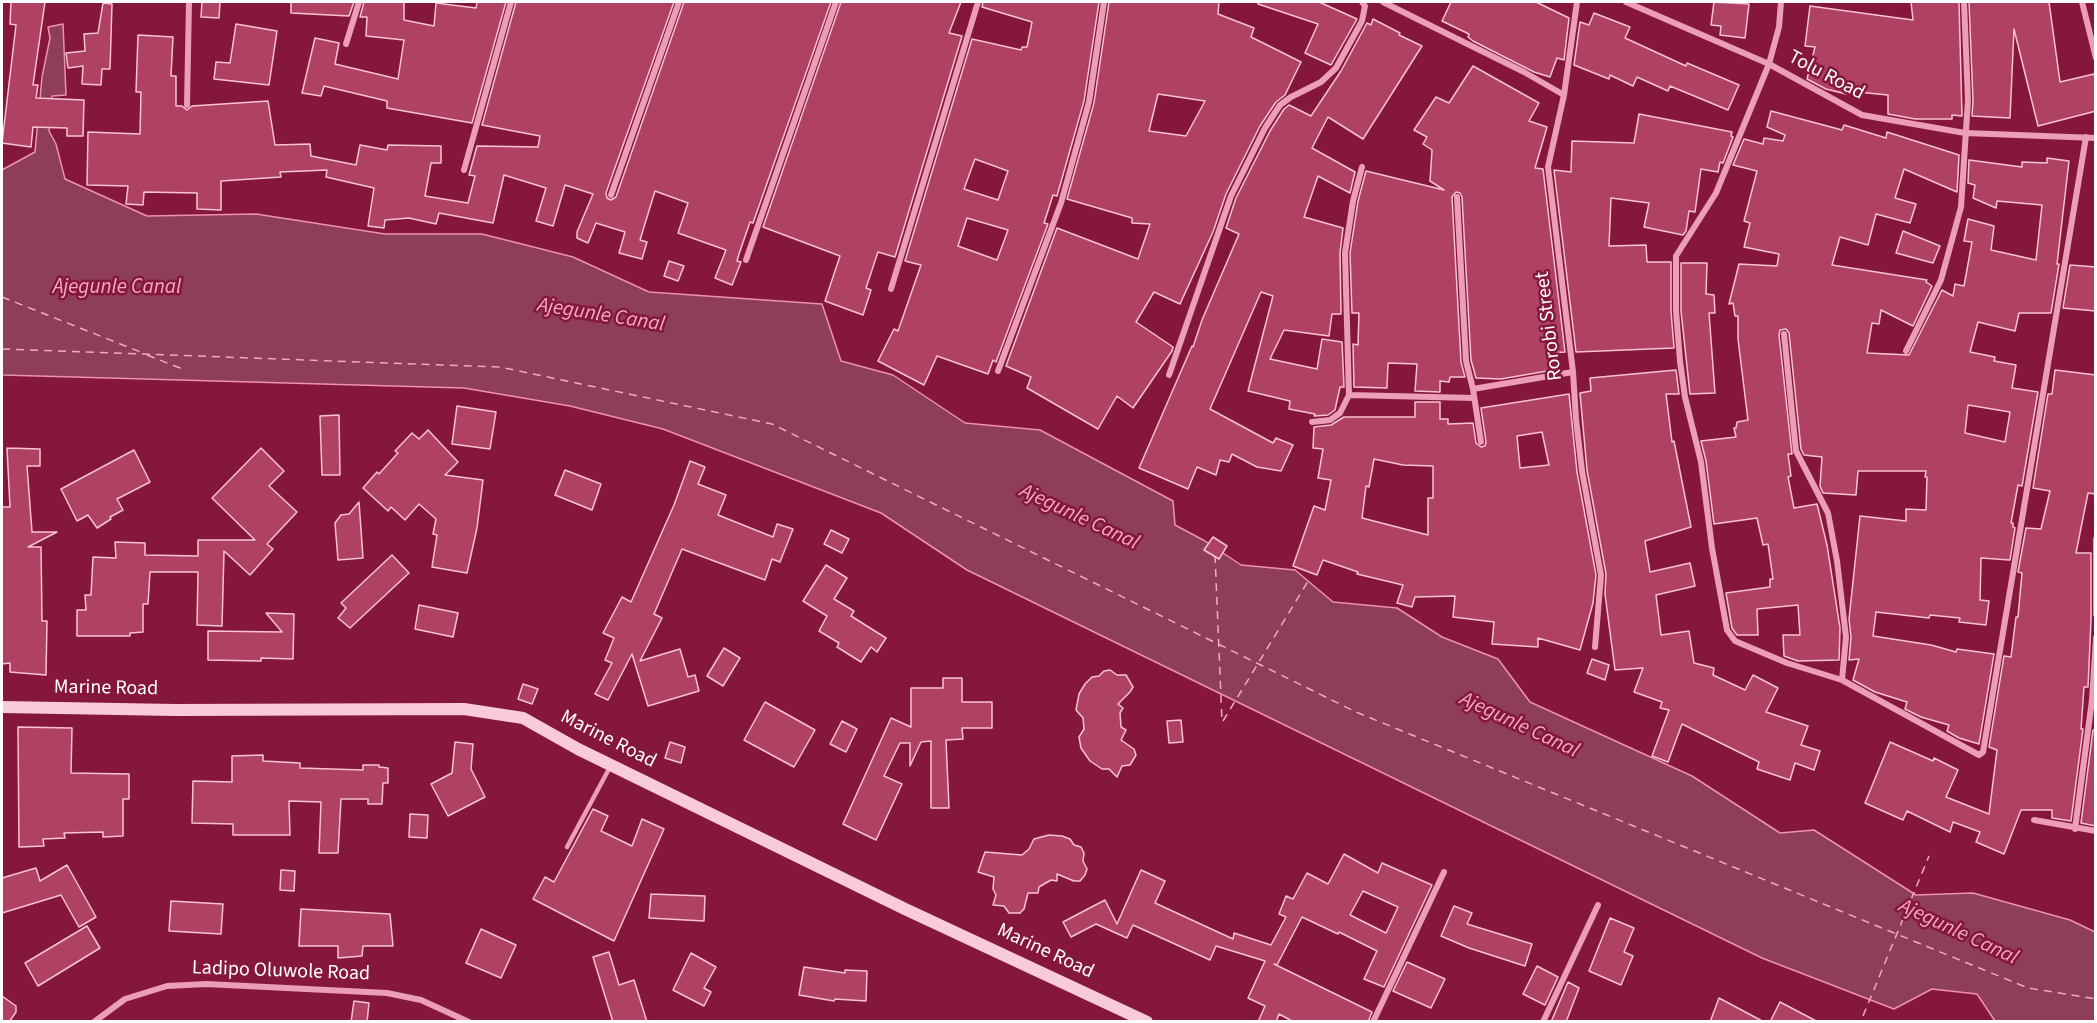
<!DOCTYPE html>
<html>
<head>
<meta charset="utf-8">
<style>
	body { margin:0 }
	#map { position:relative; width:2097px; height:1023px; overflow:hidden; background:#85183a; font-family:"Source Sans 3",sans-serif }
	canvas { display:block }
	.frame { position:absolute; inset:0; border:3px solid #fff; pointer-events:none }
</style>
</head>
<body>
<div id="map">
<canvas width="2097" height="1023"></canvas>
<div class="frame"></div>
</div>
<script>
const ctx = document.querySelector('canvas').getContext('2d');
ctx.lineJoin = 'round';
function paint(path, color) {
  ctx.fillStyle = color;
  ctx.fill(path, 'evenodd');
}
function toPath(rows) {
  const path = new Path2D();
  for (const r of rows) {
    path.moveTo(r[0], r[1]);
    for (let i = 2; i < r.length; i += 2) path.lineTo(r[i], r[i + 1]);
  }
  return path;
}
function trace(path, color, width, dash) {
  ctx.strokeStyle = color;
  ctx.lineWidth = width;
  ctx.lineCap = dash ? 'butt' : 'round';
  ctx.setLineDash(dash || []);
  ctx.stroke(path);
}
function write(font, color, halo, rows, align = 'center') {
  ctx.font = font + ' "Source Sans 3",sans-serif';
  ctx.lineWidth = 5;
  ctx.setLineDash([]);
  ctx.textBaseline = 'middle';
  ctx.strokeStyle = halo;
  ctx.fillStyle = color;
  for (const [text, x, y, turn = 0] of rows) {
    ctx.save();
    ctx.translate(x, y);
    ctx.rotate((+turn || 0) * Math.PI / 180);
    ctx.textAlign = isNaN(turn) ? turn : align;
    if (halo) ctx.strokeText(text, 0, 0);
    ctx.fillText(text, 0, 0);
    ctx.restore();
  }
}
const water = toPath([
	[63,24,66,95,52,96,49,131,56,144,65,179,147,216,256,214,385,234,482,234,573,257,649,292,822,304,841,361,893,375,965,423,1040,430,1173,501,1175,525,1205,541,1241,565,1295,570,1333,602,1397,608,1442,637,1498,659,1530,702,1692,776,1780,833,1814,830,1916,895,1973,893,2070,920,2095,932,2095,1021,1995,1021,1977,994,1932,989,1894,1009,1762,958,967,570,881,513,663,429,570,406,464,388,2,375,2,170,35,152,42,77,50,38,48,27,63,24]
]);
const ferry = toPath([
	[2,297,143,353],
	[2,349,500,367,772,424,1356,712,2028,988,2096,999],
	[147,355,185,370],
	[1215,555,1222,722],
	[1223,721,1310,578],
	[1863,1016,1929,856]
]);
const building = toPath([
	[11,2,45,2,33,85,38,85,36,98,84,100,83,136,67,136,67,128,33,127,31,147,2,143,16,25,10,24,11,2],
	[202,2,220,2,219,18,201,17,202,2],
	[291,2,354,2,349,16,291,13,291,2],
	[364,2,404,2,404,20,434,26,436,3,476,8,477,2,506,2,472,123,387,108,387,101,324,86,321,96,302,93,315,38,339,43,335,64,398,79,404,40,366,36,367,17,360,17,364,2],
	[516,2,674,2,606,193,607,198,611,200,616,197,684,2,831,2,753,223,750,222,739,254,737,261,741,262,732,285,715,278,726,250,678,233,688,203,655,191,640,240,647,242,642,259,619,253,625,232,596,223,588,243,577,238,577,232,593,194,565,185,553,226,536,221,546,188,504,175,493,223,439,213,436,224,409,218,385,220,384,228,368,226,374,188,326,177,327,170,280,172,281,177,221,181,221,210,197,209,197,193,144,192,143,205,126,204,128,186,87,185,88,132,140,134,141,92,136,92,138,35,173,37,171,76,176,76,176,106,182,106,187,110,192,106,268,101,275,145,310,144,311,156,356,165,360,145,387,150,388,145,441,146,441,163,431,163,425,196,468,203,475,176,469,175,477,146,538,147,540,136,482,125,516,2],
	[841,2,961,2,949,33,962,36,895,257,878,252,866,288,871,290,863,315,825,301,840,256,763,227,841,2],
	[983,2,1099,2,1084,101,1057,196,1053,195,1044,223,1048,224,996,362,993,360,988,374,937,356,924,385,878,361,894,329,898,331,921,265,905,261,972,39,1021,50,1022,47,1027,47,1032,22,982,7,983,2],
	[975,159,1008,171,998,200,964,189,975,159],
	[967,218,1008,230,997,260,958,246,967,218],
	[1109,2,1219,2,1218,14,1254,28,1251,37,1301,62,1285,95,1276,102,1260,126,1226,194,1213,232,1180,304,1154,292,1136,322,1173,347,1172,351,1133,408,1117,396,1098,429,1027,388,1031,377,1006,366,1057,228,1138,259,1150,224,1132,223,1132,218,1067,199,1094,103,1109,2],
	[1158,94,1205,101,1186,136,1149,131,1158,94],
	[1258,2,1319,2,1357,19,1331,65,1305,53,1318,24,1258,4,1258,2],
	[1451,2,1536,2,1569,18,1564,60,1557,58,1550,77,1534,72,1473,41,1468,37,1469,34,1442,21,1451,2],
	[1714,2,1749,4,1745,38,1720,35,1721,26,1711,25,1714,2],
	[1911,2,1959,2,1962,116,1952,115,1952,119,1915,119,1888,114,1888,95,1847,91,1846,94,1826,89,1807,79,1815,47,1805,46,1810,6,1913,20,1911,2],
	[1969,2,2049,2,2060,82,2094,74,2096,82,2096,111,2038,126,2014,29,2010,118,1972,116,1973,100,1969,2],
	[103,3,112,4,110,69,102,69,101,85,82,84,83,66,68,68,66,53,85,51,84,34,98,33,103,3],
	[1594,13,1630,27,1625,38,1649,49,1686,66,1687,63,1739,85,1728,110,1670,86,1668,91,1637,77,1633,86,1610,75,1609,79,1574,65,1580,22,1589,25,1594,13],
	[1373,19,1400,33,1399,35,1422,46,1363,139,1328,117,1312,148,1355,172,1350,193,1318,176,1304,217,1343,228,1340,253,1341,314,1332,314,1329,336,1284,330,1270,359,1317,369,1322,339,1342,342,1344,387,1340,387,1335,410,1328,415,1314,416,1315,414,1289,409,1290,401,1248,391,1273,296,1261,292,1210,409,1273,443,1276,438,1293,445,1281,471,1257,467,1232,454,1229,462,1220,460,1216,475,1197,467,1188,489,1139,468,1192,346,1193,347,1202,320,1239,234,1226,228,1236,198,1270,131,1284,109,1289,105,1311,116,1341,71,1367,23,1371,25,1373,19],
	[236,24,277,31,269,85,214,79,216,62,230,63,236,24],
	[1473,66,1539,103,1529,121,1547,127,1535,168,1543,169,1565,352,1552,353,1553,370,1501,379,1476,378,1471,360,1462,197,1460,193,1456,192,1452,197,1461,362,1465,377,1450,377,1449,382,1440,381,1440,392,1415,391,1417,364,1388,363,1387,388,1354,387,1353,344,1358,345,1359,313,1352,313,1350,253,1358,201,1366,171,1444,190,1430,181,1432,150,1423,144,1427,137,1414,130,1436,97,1449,103,1473,66],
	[1771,111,1842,130,1844,125,1886,138,1887,132,1959,155,1957,192,1904,169,1895,198,1916,204,1910,223,1876,214,1868,245,1840,237,1832,265,1927,280,1926,282,1932,286,1913,326,1881,310,1879,324,1872,323,1867,353,1909,355,1942,290,1953,296,1955,284,1964,286,1972,242,1964,241,1968,219,1994,226,1991,250,2036,260,2042,205,1997,201,1996,208,1973,198,1975,185,1968,183,1969,160,2022,167,2022,162,2047,163,2047,158,2069,161,2057,264,2059,264,2051,313,2019,313,2015,331,1978,322,1970,352,1995,357,1994,361,2016,365,2012,388,2038,392,2022,486,2018,485,2011,523,2013,523,2013,527,2015,528,2010,560,1981,558,1980,600,1989,601,1986,625,1959,622,1960,618,1930,615,1929,618,1876,612,1873,636,1931,645,1956,652,1957,649,1994,654,1979,744,1959,738,1947,731,1949,725,1921,717,1905,709,1907,702,1875,692,1853,680,1859,659,1849,660,1851,637,1849,619,1860,516,1906,521,1906,509,1926,510,1927,477,1925,477,1926,471,1858,471,1856,495,1823,493,1820,486,1822,457,1804,455,1801,449,1789,333,1786,329,1780,330,1779,335,1792,454,1788,454,1791,476,1788,477,1794,508,1817,504,1827,545,1840,628,1839,660,1798,661,1784,656,1783,635,1800,635,1798,605,1757,609,1758,635,1737,635,1732,628,1726,593,1770,587,1770,579,1773,579,1768,544,1763,545,1757,518,1714,524,1706,461,1701,441,1736,437,1734,428,1736,428,1737,422,1748,420,1738,339,1738,316,1735,316,1733,303,1729,304,1739,264,1777,266,1779,254,1744,247,1750,223,1744,221,1757,171,1733,165,1744,139,1763,144,1764,138,1783,141,1785,135,1767,127,1771,111],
	[1968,405,2010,412,2005,442,1965,433,1968,405],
	[1639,114,1732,132,1731,136,1733,137,1723,163,1720,162,1718,172,1701,169,1695,212,1689,211,1686,231,1683,235,1644,227,1649,203,1611,198,1609,246,1646,245,1647,262,1671,262,1671,311,1674,348,1576,352,1554,170,1571,172,1572,141,1634,143,1639,114],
	[1903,231,1940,246,1933,263,1896,253,1903,231],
	[669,261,684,266,678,281,664,276,669,261],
	[1681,263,1707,263,1706,294,1714,295,1715,313,1709,313,1715,393,1690,394,1681,311,1681,263],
	[2070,265,2096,267,2096,311,2063,308,2070,265],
	[1676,370,1679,394,1666,394,1672,442,1674,441,1691,527,1645,541,1650,572,1690,563,1695,586,1656,595,1661,635,1689,631,1694,663,1714,668,1713,675,1745,690,1753,675,1778,688,1766,712,1808,726,1801,745,1820,751,1814,770,1795,763,1790,780,1757,769,1759,762,1682,724,1668,762,1652,756,1669,710,1660,708,1662,702,1634,692,1643,668,1615,670,1605,594,1606,574,1587,470,1580,393,1591,391,1590,378,1676,370],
	[2055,370,2096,375,2096,494,2088,493,2076,553,2091,553,2091,620,2088,687,2084,687,2081,729,2083,729,2071,821,2052,818,2052,810,2021,810,2004,854,1976,842,1980,832,1953,822,1950,832,1907,811,1903,820,1865,803,1890,742,1933,761,1934,758,1958,770,1946,797,1989,814,1997,750,1989,747,2004,656,2011,657,2016,617,2018,617,2022,573,2018,572,2026,528,2041,529,2050,491,2033,488,2048,394,2052,394,2055,370],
	[1569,394,1577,472,1596,575,1593,603,1580,650,1538,638,1538,647,1492,644,1494,622,1453,617,1455,596,1415,597,1412,607,1397,603,1403,585,1357,574,1358,572,1323,560,1317,575,1293,566,1314,506,1325,510,1331,480,1318,478,1323,449,1313,448,1314,427,1331,425,1344,417,1415,417,1415,402,1440,402,1440,419,1448,419,1448,424,1473,423,1476,443,1481,447,1485,446,1486,442,1481,408,1569,394],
	[1542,432,1549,465,1520,468,1517,436,1542,432],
	[1374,459,1403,465,1433,466,1433,498,1428,498,1428,535,1362,518,1366,486,1369,487,1374,459],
	[457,406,496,412,490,449,452,444,457,406],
	[339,415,340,475,322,475,320,416,339,415],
	[428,430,458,462,445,475,483,480,477,528,467,573,432,567,437,535,433,534,436,519,419,504,405,520,391,507,388,511,363,488,377,472,379,474,398,453,395,451,412,433,419,439,428,430],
	[7,448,40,449,40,466,27,466,32,532,57,532,28,547,41,547,42,621,47,621,46,675,10,672,10,663,2,664,2,507,10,507,7,448],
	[261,448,284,471,269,486,297,512,267,544,273,549,250,575,224,551,222,626,197,625,198,572,150,572,148,604,143,604,143,632,130,633,130,636,77,636,77,610,86,610,85,595,91,595,93,557,116,558,115,542,145,543,145,555,198,556,198,540,255,540,212,498,261,448],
	[134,450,150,482,117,499,123,510,110,517,111,519,97,528,88,515,77,521,61,489,134,450],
	[690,461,705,467,698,484,726,495,718,515,773,537,777,524,793,529,780,562,772,559,765,580,682,549,654,614,662,618,640,661,680,649,688,677,695,675,699,691,648,706,632,654,608,700,595,694,612,663,605,660,614,638,603,633,622,597,631,602,674,505,690,461],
	[565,470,601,484,592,510,555,495,565,470],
	[359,502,363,558,338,560,335,523,341,515,349,514,359,502],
	[831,530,849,539,842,553,824,544,831,530],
	[1213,537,1227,546,1219,559,1204,550,1213,537],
	[392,555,409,573,350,628,338,618,346,608,341,603,392,555],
	[826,565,847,578,834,599,854,611,851,616,886,638,877,652,871,647,861,662,837,647,839,643,819,631,827,616,803,601,826,565],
	[419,605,458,613,453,637,415,629,419,605],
	[266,613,294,614,293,659,261,658,261,661,208,660,208,631,282,632,266,613],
	[724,648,740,658,723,686,707,676,724,648],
	[1592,659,1609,665,1605,680,1587,673,1592,659],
	[1110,670,1117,675,1126,675,1133,687,1130,692,1118,704,1123,708,1120,713,1121,727,1126,730,1121,740,1134,749,1136,755,1130,765,1122,766,1117,777,1109,769,1102,769,1090,761,1081,748,1079,737,1084,729,1083,718,1076,710,1079,694,1085,684,1092,677,1099,676,1104,671,1110,670],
	[943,678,962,678,962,702,992,702,992,728,962,728,963,739,946,740,949,808,931,808,931,741,921,742,910,766,910,743,900,743,884,776,902,784,876,840,843,824,891,718,911,727,911,688,943,688,943,678],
	[523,684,538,689,532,704,518,699,523,684],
	[765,702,815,730,794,767,744,740,765,702],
	[1181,720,1183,742,1169,743,1167,721,1181,720],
	[842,721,857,729,846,752,830,744,842,721],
	[18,727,72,728,71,773,129,774,129,799,123,799,123,836,103,837,103,832,64,833,65,838,43,839,44,846,19,847,18,727],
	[2093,730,2096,730,2096,826,2081,823,2093,730],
	[455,742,473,744,471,769,485,797,448,816,431,784,452,773,455,742],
	[670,742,685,747,681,763,665,758,670,742],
	[263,755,263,761,300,763,300,768,363,770,363,765,379,765,379,767,388,768,388,783,383,783,382,804,368,804,368,799,341,799,338,853,319,853,321,802,289,801,290,835,233,835,233,824,192,823,193,781,232,782,232,756,263,755],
	[593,809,608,816,601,831,632,846,642,819,664,829,614,941,533,899,545,877,554,882,593,809],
	[410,814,428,815,427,838,409,837,410,814],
	[1049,835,1062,836,1070,839,1074,845,1081,847,1084,853,1083,861,1087,869,1085,875,1080,881,1074,881,1057,874,1057,881,1051,880,1039,887,1038,893,1028,893,1024,909,1020,913,1009,913,1004,906,993,905,996,895,993,889,994,877,978,872,985,852,1022,855,1029,849,1034,839,1049,835],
	[1344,854,1378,873,1382,863,1432,885,1384,987,1364,979,1377,951,1339,932,1338,934,1302,917,1277,965,1274,964,1372,1012,1368,1022,1294,1022,1279,1014,1276,1022,1258,1022,1265,1006,1248,998,1265,961,1216,946,1210,960,1133,925,1127,938,1096,924,1071,937,1063,922,1105,900,1117,924,1141,870,1165,881,1155,903,1233,939,1234,933,1271,945,1286,917,1279,914,1286,896,1293,899,1307,873,1328,884,1344,854],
	[1363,891,1398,907,1386,933,1350,915,1363,891],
	[67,865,96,917,79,927,61,895,2,913,2,878,36,868,40,881,67,865],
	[281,870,295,871,294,891,280,890,281,870],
	[651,894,705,896,704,921,649,918,651,894],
	[171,901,223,904,221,934,169,931,171,901],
	[1454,906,1472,913,1467,924,1532,944,1525,966,1469,948,1441,936,1454,906],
	[301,909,390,914,393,946,363,946,362,956,338,958,338,946,299,946,301,909],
	[1610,918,1634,928,1624,952,1633,956,1621,985,1589,971,1610,918],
	[87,926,100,948,38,986,25,963,87,926],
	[481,929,516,945,501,978,466,963,481,929],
	[609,952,619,985,634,980,647,1022,613,1022,593,957,609,952],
	[691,953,716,967,704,988,711,992,704,1006,673,990,691,953],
	[1407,962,1445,979,1431,1008,1393,991,1407,962],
	[1537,966,1558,977,1545,1005,1523,994,1537,966],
	[804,967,845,973,845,970,867,971,866,1001,835,999,834,1001,799,995,804,967],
	[1568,982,1579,988,1566,1022,1551,1022,1568,982],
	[2,996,16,1006,16,1012,9,1022,2,1022,2,996],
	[1719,998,1764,1022,1710,1022,1719,998],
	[354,1001,369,1003,367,1022,351,1022,354,1001],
	[1780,1002,1818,1022,1770,1022,1780,1002]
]);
const lane = toPath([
	[567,847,610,767]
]);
const street = toPath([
	[1383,2,1524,72,1564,95],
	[1577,2,1564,95,1548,167,1573,372,1576,419,1582,471,1601,575,1595,647],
	[1626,2,1769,64,1862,115,1965,133,2096,138],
	[1781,2,1779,27,1769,64,1716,193,1676,256,1676,311,1680,361,1685,397,1701,462,1712,548,1727,630,1735,641,1787,663,1842,680,1979,755,1983,752,2086,137],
	[2082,2,2096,58],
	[346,44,359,2],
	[187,105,189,2],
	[464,170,511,2],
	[611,195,679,2],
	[1457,197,1466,361,1473,389,1481,442],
	[746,260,836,2],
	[891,289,978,2],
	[1784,334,1796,451,1828,513,1837,561,1846,637,1842,680],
	[1906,351,1941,280,1961,207,1968,100,1964,2],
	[998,371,1061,203,1089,102,1104,2],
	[1169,375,1231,196,1265,128,1280,105,1291,97,1321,82,1336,68,1362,21,1365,6,1362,2],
	[1473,389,1573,372],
	[1349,395,1345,253,1353,201,1362,167],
	[1312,422,1330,420,1340,413,1349,395,1474,398],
	[2096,539,2096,614],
	[2034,820,2096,831],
	[2075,829,2092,700,2096,638],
	[94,1022,125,999,167,986,206,984,387,993,421,1000,469,1022],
	[1373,1022,1444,872],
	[1543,1022,1598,905]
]);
const secondary = toPath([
	[2,707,175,710,464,709,523,718,578,749,905,909,1147,1022]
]);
const streetNames = [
	["Tolu Road",1826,76,28],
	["Rorobi Street",1550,326,-97],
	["Marine Road",106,689,1],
	["Marine Road",608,740,27],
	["Marine Road",1045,952,25],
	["Ladipo Oluwole Road",281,972,2]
];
const waterNames = [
	["Ajegunle Canal",117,288],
	["Ajegunle Canal",601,316,9],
	["Ajegunle Canal",1079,518,25],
	["Ajegunle Canal",1519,726,25],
	["Ajegunle Canal",1958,933,25]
];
paint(water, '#8e3e57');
trace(water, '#ef91b0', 1.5);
trace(ferry, '#f4a9c2', 1.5, [8, 6]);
paint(building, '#af4163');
trace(building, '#f9c3d5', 1.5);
trace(lane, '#ec9eb7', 4.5);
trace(street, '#ec9eb7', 6);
trace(secondary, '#f9cbd9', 12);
write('20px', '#fff', '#85183a', streetNames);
write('italic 21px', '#f4a9c2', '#85183a', waterNames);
</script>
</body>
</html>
